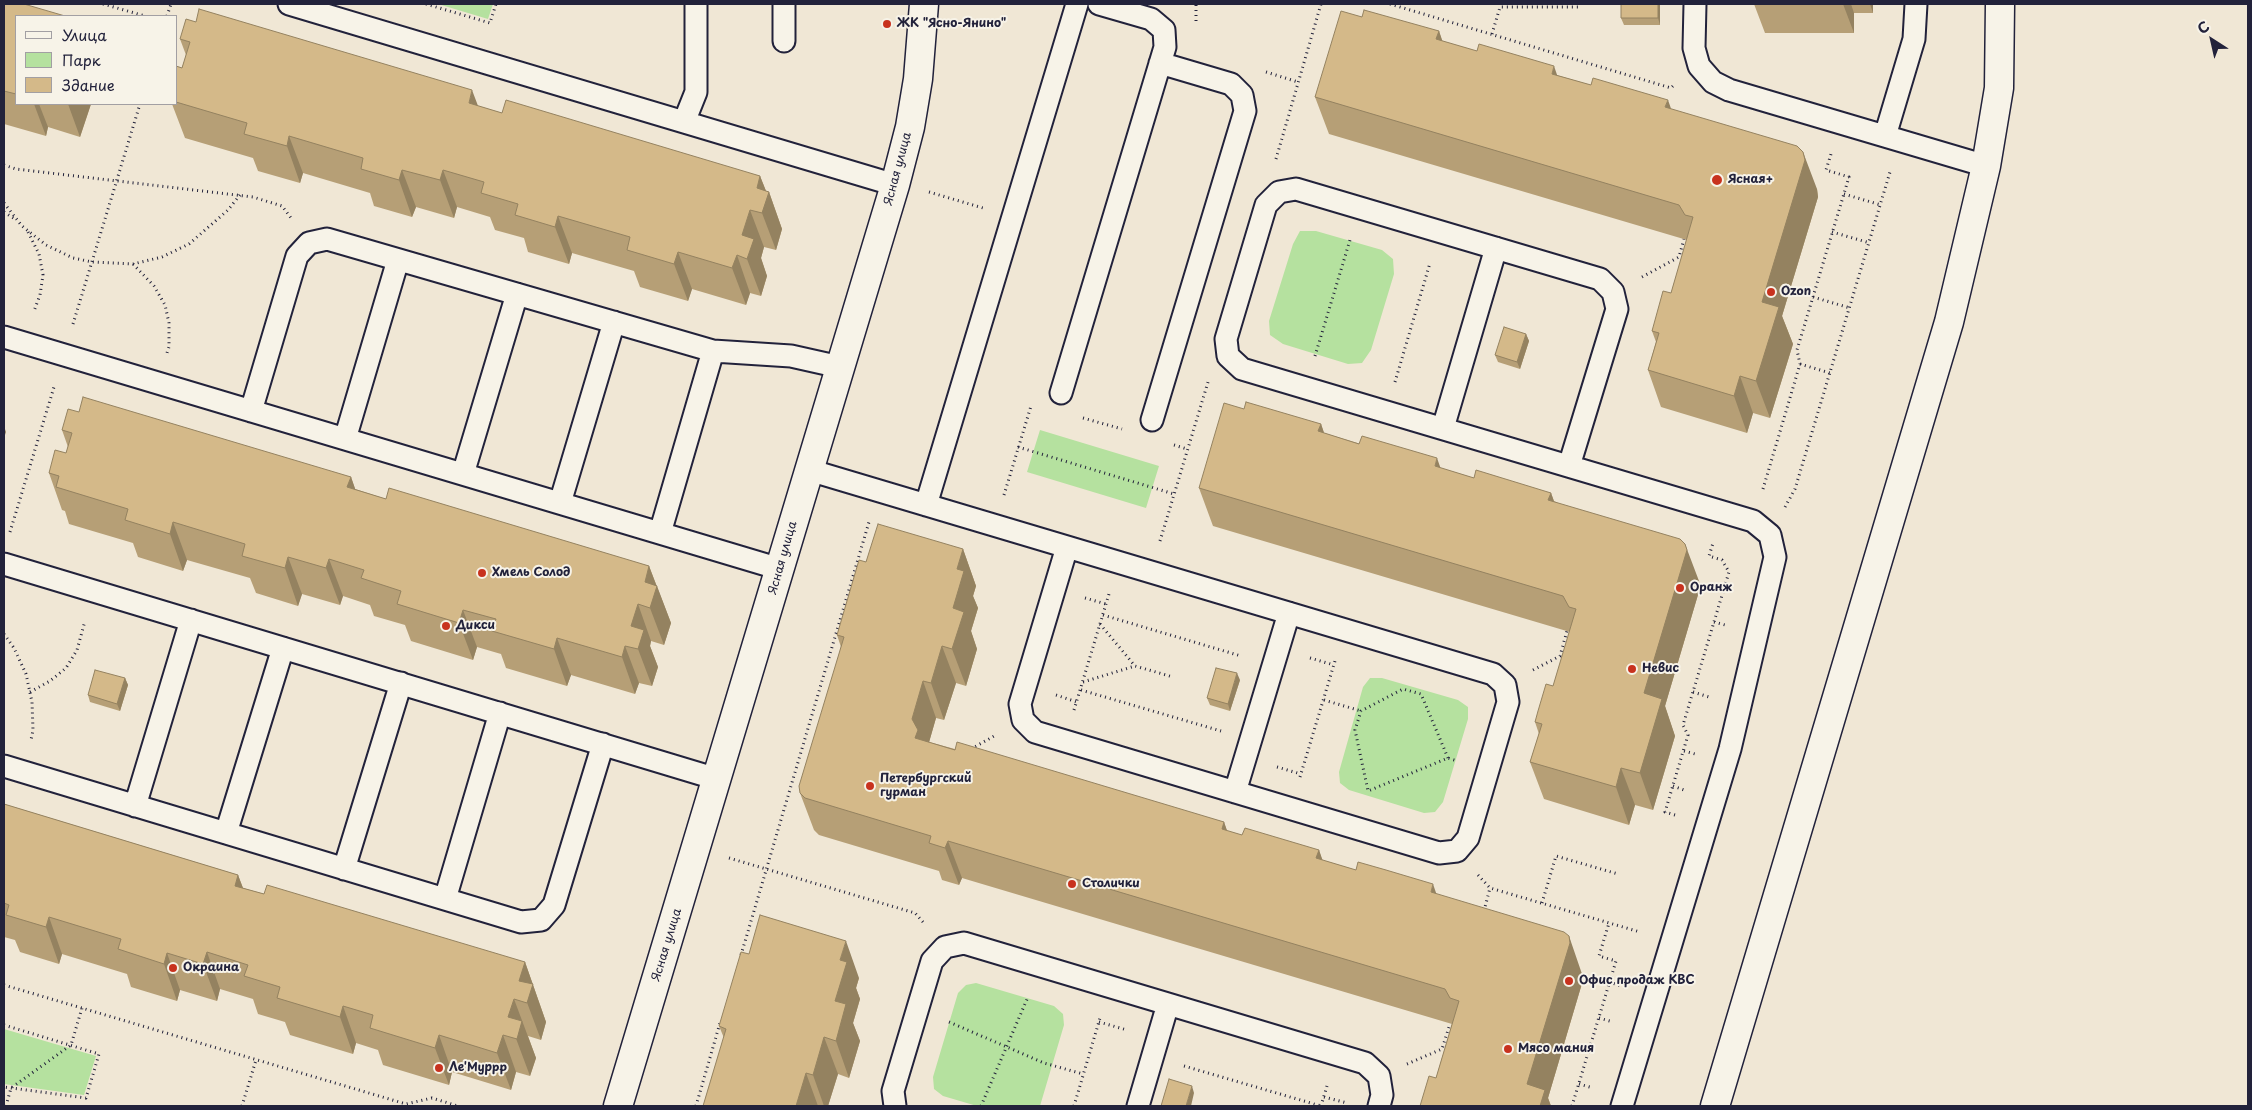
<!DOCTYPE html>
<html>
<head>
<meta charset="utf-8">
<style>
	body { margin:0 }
	#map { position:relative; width:2252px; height:1110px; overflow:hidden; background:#f0e7d5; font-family:"Playpen Sans",sans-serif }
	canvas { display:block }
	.frame { position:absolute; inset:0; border:5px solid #22223b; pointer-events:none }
	.legend { position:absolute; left:15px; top:15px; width:162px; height:90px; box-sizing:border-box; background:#f7f3e8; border:1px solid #a29fa3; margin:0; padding:6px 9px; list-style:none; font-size:15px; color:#22223b }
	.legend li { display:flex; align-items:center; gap:10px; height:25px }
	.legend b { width:25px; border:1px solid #a29fa3 }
	.north { position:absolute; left:2187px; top:15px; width:50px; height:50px; -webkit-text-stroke:4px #f7f3e8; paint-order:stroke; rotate:325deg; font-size:14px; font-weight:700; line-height:20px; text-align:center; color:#22223b }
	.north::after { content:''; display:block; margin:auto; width:18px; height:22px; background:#22223b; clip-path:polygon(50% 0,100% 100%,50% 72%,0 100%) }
</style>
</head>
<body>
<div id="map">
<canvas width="2252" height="1110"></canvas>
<div class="frame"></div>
<ul class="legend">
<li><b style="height:6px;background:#f7f3e8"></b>Улица</li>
<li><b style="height:14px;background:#b5e19f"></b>Парк</li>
<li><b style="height:14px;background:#d4b989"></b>Здание</li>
</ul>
<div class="north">С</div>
</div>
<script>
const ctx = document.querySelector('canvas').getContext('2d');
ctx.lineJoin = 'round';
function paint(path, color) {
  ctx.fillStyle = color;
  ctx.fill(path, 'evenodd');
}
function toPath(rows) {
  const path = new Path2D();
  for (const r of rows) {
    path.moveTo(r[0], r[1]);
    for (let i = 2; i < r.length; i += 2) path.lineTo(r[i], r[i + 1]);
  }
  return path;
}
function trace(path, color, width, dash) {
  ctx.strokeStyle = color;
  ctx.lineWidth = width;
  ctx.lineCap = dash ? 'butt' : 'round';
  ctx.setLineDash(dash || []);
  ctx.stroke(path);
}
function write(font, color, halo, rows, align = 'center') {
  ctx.font = font + ' "Playpen Sans",sans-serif';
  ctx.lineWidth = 4;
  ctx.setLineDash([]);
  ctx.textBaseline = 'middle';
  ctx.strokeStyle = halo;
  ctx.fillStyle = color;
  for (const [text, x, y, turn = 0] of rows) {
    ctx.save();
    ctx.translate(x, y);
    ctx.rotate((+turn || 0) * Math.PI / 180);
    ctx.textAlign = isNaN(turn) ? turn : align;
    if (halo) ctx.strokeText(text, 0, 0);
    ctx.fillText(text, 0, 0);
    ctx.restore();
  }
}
const green = toPath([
	[438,4,493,4,488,19],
	[1300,231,1316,231,1382,250,1393,259,1394,274,1371,350,1362,363,1348,364,1283,344,1270,335,1269,321,1293,244],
	[1040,430,1159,466,1146,508,1027,472],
	[1370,678,1382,678,1458,700,1468,707,1468,719,1443,802,1435,812,1424,813,1349,790,1340,783,1339,772,1363,687],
	[976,983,1054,1006,1063,1014,1064,1025,1040,1106,977,1106,943,1096,934,1089,933,1077,958,993,966,985],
	[4,1029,96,1056,84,1095,4,1084]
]);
const path = toPath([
	[103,4,145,16],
	[426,4,490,23,496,4],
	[1390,4,1671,88,1674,85],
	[167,16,171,4],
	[1196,21,1196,4],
	[1492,34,1500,7,1579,7],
	[1266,72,1298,82],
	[1276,159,1321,4],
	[4,165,16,169,253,197,282,206,291,218],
	[929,192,983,208],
	[1844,194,1881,205],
	[4,203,22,226,46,245,73,258,92,262,133,264,162,257,189,244,228,210,240,195],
	[4,212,15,219],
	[28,232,39,254,43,275,40,295,34,311],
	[1832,232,1870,243],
	[133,264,154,286,165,305,169,323,169,347,167,353],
	[1642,277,1679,257,1684,239],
	[1813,297,1850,308],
	[73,324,140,104],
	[1315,356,1350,240],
	[1800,364,1830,373],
	[1395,382,1430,263],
	[1083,418,1122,429],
	[1174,445,1187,449],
	[1018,447,1174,494],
	[1763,489,1800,364,1797,350,1849,177,1826,170,1831,154],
	[1004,495,1031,406],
	[1785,507,1795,489,1890,172],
	[10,532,54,387],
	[1160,541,1208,382],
	[1085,598,1106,604],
	[1103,615,1241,656],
	[1714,622,1725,625],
	[1100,624,1135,666,1173,677],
	[4,634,14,648,26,674,32,702,33,730,31,740],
	[1310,658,1334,665],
	[1533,670,1560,656,1567,631],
	[1083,682,1135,666],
	[1081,690,1221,731],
	[30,692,50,681,66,668,77,650,85,621],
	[1693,692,1709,697],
	[1056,695,1077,702],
	[1324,700,1361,711],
	[1074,710,1109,594],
	[971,749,996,735],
	[1684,751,1695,754],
	[1448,758,1421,694,1403,689,1361,711,1355,730,1368,791,1448,758,1457,761],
	[1277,767,1301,774],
	[1300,777,1335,661],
	[1673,786,1684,790],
	[1675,815,1665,812,1688,735,1683,725,1729,572,1722,560,1709,556,1713,543],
	[729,858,915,913,923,922],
	[1478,875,1490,888,1640,932],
	[1542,903,1556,856,1618,874],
	[1484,911,1490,888],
	[741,955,869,522],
	[1609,982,1625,987],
	[4,985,406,1104,432,1098,458,1106],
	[1599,1018,1613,1022],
	[949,1022,1044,1063,1083,1074],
	[1099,1022,1127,1030],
	[4,1025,99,1054,86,1098,4,1087],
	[1407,1064,1442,1049,1450,1024],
	[1184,1066,1321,1106],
	[1579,1084,1593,1088],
	[1324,1097,1347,1103],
	[6,1106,11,1088,71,1045,82,1008],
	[242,1106,256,1060],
	[696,1106,720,1023],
	[981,1106,1028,997],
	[1074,1106,1100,1018],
	[1321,1106,1327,1086],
	[1572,1106,1616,961,1599,956,1609,923]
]);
const service = toPath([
	[289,4,895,185],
	[1695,4,1694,48,1699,66,1713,82,1729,90,1986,166],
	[784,41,784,4],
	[684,122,696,92,696,4],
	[1885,136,1914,39,1916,4],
	[4,337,780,569],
	[1061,393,1165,47,1164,30,1151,19,1099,4],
	[251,411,297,256,309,243,327,239,713,351,791,356,840,367],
	[1152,420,1245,111,1242,95,1231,84,1160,63],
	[1443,428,1496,248],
	[345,439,398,260],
	[1569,466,1617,309,1613,292,1600,279,1296,189,1279,192,1266,205,1226,339,1228,356,1242,369,1753,521,1770,535,1775,557,1730,749,1622,1106],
	[809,470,1493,674,1505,685,1508,702,1468,838,1457,851,1439,853,1035,732,1023,720,1020,704,1067,547],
	[463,474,517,294],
	[560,503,614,322],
	[926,505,1077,4],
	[660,533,713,351],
	[4,564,717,779],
	[4,766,521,922,541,920,554,905,603,744],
	[1235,792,1289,613],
	[135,806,191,620],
	[226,833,283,648],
	[344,869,401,683],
	[445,899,500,713],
	[895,1106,893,1091,932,961,945,947,964,943,1365,1063,1379,1076,1382,1095,1379,1106],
	[1138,1106,1168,1004]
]);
const minor = toPath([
	[618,1106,895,185,910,127,918,79,924,4],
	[1715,1106,1949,322,1986,166,1999,88,2000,4]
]);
const wall = toPath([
	[4,4,16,16,16,104,91,104,80,137,48,127,46,136,4,124],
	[1621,4,1660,4,1660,25,1624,25,1621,18],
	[1754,4,1873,4,1873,13,1854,13,1854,33,1765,33],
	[1362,17,1439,31,1442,41,1671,109,1817,189,1818,197,1782,316,1793,344,1770,418,1753,413,1747,433,1661,407,1648,370,1656,342,1652,331,1671,293,1687,240,1329,134,1315,97],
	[180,39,478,106,502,113,760,176,766,191,769,192,782,229,776,250,764,247,761,258,767,276,761,296,750,293,746,305,692,289,688,301,640,287,634,271,572,253,569,264,528,252,524,238,495,230,490,217,457,207,454,218,416,207,412,217,374,206,370,193,303,173,300,183,258,171,253,158,185,138,172,104,176,104,176,66,182,68,186,55],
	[1526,334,1529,341,1520,369,1498,362,1495,355],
	[1244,409,1321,424,1324,433,1474,478,1551,493,1554,501,1699,581,1700,588,1665,706,1675,736,1653,810,1635,805,1629,825,1544,799,1530,762,1539,734,1535,722,1553,686,1570,632,1213,526,1199,488],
	[79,412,351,477,355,489,386,499,649,566,671,623,664,645,651,641,650,646,658,667,652,686,639,683,635,694,571,675,567,686,506,668,501,654,477,647,473,660,411,641,405,625,374,616,370,605,343,596,340,605,302,594,298,606,256,593,250,578,187,560,183,571,138,557,133,543,69,524,65,511,62,510,49,473,66,453,68,447,62,430],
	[963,549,976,586,973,596,978,608,971,631,977,649,966,686,956,683,944,720,936,718,929,742,1224,822,1227,831,1242,835,1319,850,1322,860,1436,894,1582,974,1583,980,1548,1098,1551,1106,1420,1106,1436,1078,1452,1024,962,878,959,885,942,880,939,871,819,835,814,830,800,793,841,647,837,635,866,562],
	[125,678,128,685,120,711,90,702,88,695],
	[1240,680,1230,711,1210,705,1207,698],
	[4,804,238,875,243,888,264,894,525,962,546,1022,541,1040,528,1036,536,1058,530,1076,516,1072,511,1090,452,1072,449,1085,383,1065,378,1050,356,1043,353,1054,290,1035,285,1022,258,1014,253,999,220,989,217,1001,180,990,177,1001,131,987,127,974,62,954,59,964,20,952,15,940,4,937],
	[859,978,856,988,860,999,853,1023,860,1041,849,1078,838,1074,828,1106,703,1106,724,1038,719,1026]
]);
const shadedWall = toPath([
	[1658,4,1660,4,1660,25,1658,18],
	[1843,4,1851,4,1854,13,1854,33],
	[1870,4,1873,4,1873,13],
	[1439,31,1452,69,1436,39],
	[1554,66,1567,104,1552,74],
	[472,90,486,127,469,103],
	[1668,100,1681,137,1665,107],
	[34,104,39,104,48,127,46,136],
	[68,104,91,104,80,137],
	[289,136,303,173,300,183,287,146],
	[1803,152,1817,189,1818,197,1782,316,1793,344,1770,418,1756,381,1762,302],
	[402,170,416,207,412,217,399,180],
	[443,170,457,207,454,218,440,180],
	[760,176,768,196,769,192,782,229,776,250,762,213,757,188],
	[750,210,764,247,761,258,767,276,761,296,747,259,742,235],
	[558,216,572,253,569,264,555,227],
	[678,252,692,289,688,301,674,264],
	[737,255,750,293,746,305,732,268],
	[1526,334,1529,341,1520,369,1517,362],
	[1740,376,1753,413,1747,433,1734,396],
	[1321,424,1334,462,1318,431],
	[4,426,6,432,4,438],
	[1437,458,1450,495,1435,466],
	[351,477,364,514,347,487],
	[1551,493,1564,530,1548,500],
	[173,522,187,560,183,571,170,534],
	[1685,544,1699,581,1700,588,1665,706,1675,736,1653,810,1640,773,1644,693],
	[963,549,976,586,973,596,978,608,971,631,977,649,966,686,952,649,953,608,957,569],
	[288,557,302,594,298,606,285,568],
	[329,559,343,596,340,605,326,568],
	[649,566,657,587,657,586,671,623,664,645,650,608,645,582],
	[638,604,651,641,650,646,658,667,652,686,638,649,631,626],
	[463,610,477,647,473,660,459,623],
	[557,638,571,675,567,686,554,649],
	[625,646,639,683,635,694,622,657],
	[942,646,956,683,944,720,931,683],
	[1237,673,1240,680,1230,711,1228,704],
	[125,678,128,685,120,711,117,704],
	[923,681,936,718,926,753,915,738,912,719],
	[1621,768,1635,805,1629,825,1616,787],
	[1224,822,1237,859,1222,829],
	[948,841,962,878,959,885,945,848],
	[1319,850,1332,887,1316,858],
	[238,875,252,912,235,886],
	[1433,884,1446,922,1431,892],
	[49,917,62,954,59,964,46,927],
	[1569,936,1582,974,1583,980,1548,1098,1551,1106,1535,1106,1527,1084],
	[846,941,859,978,856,988,860,999,853,1023,860,1041,849,1078,836,1041,835,1001,840,960],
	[207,952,220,989,217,1001,203,964],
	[167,953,180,990,177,1001,164,964],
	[525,962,546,1022,541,1040,519,981],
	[514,999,536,1058,530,1076,508,1017],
	[343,1006,356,1043,353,1054,340,1017],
	[439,1035,452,1072,449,1085,435,1048],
	[503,1035,516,1072,511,1090,497,1053],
	[824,1037,838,1074,828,1106,824,1106,813,1075],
	[806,1073,818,1106,796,1106],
	[1192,1086,1194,1093,1191,1106,1186,1106]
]);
const building = toPath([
	[4,4,24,4,65,16,16,16,16,94,4,91,4,4],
	[1621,4,1658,4,1658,18,1621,18,1621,4],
	[199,9,472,90,469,103,502,113,506,100,760,176,757,188,769,192,762,213,750,210,742,235,754,239,747,259,737,255,732,268,678,252,674,264,627,250,630,237,558,216,555,227,515,215,518,204,481,193,484,182,443,170,440,180,402,170,399,180,361,169,363,158,289,136,287,146,244,134,247,123,176,102,176,66,182,68,190,42,180,39,186,19,196,22,199,9],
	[1364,10,1439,31,1436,39,1477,51,1479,44,1554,66,1552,74,1591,85,1593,78,1668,100,1665,107,1797,146,1803,152,1805,160,1762,302,1779,307,1756,381,1740,376,1734,396,1648,370,1659,333,1652,331,1663,291,1671,293,1693,217,1685,215,1679,205,1315,97,1341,11,1362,17,1364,10],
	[1504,327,1526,334,1517,362,1495,355,1504,327],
	[83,397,351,477,347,487,386,499,389,488,649,566,645,582,657,586,650,608,638,604,631,626,644,630,638,649,625,646,622,657,557,638,554,649,492,631,496,619,463,610,459,623,397,604,401,591,361,578,364,570,329,559,326,568,288,557,285,568,242,556,245,544,173,522,170,534,125,520,128,509,56,487,59,476,49,473,55,450,66,453,72,433,62,430,68,409,79,412,83,397],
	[1246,402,1321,424,1318,431,1359,444,1362,436,1437,458,1435,466,1474,478,1476,470,1551,493,1548,500,1680,539,1685,544,1687,550,1644,693,1662,699,1640,773,1621,768,1616,787,1530,762,1542,724,1535,722,1538,711,1546,684,1553,686,1576,609,1569,607,1563,596,1199,488,1224,403,1244,409,1246,402],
	[878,524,963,549,957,569,964,571,953,608,964,612,952,649,942,646,931,683,923,681,912,719,918,730,915,738,955,750,957,742,1224,822,1222,829,1242,835,1245,828,1319,850,1316,858,1356,870,1358,862,1386,870,1433,884,1431,892,1564,932,1569,936,1570,943,1527,1084,1545,1090,1540,1106,1420,1106,1429,1076,1436,1078,1459,1001,1450,998,1445,989,948,841,945,848,929,843,931,836,805,798,800,793,799,786,844,637,837,635,859,560,866,562,878,524],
	[1216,668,1237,673,1228,704,1207,698,1216,668],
	[95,670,125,678,117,704,88,695,95,670],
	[4,804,238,875,235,886,264,894,267,885,525,962,519,981,533,984,527,1003,514,999,508,1017,522,1021,517,1039,503,1035,497,1053,439,1035,435,1048,370,1028,373,1015,343,1006,340,1017,277,998,280,987,244,976,248,965,207,952,203,964,167,953,164,964,118,949,121,939,49,917,46,927,6,915,9,905,4,903,4,804],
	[760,915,846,941,840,960,847,962,835,1001,846,1004,836,1041,824,1037,813,1075,806,1073,796,1106,703,1106,726,1029,719,1026,741,952,749,954,760,915],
	[1169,1079,1192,1086,1186,1106,1161,1106,1169,1079]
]);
const markers = [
	[887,24,5,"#c8321e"],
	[1717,180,6,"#c8321e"],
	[1771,292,5,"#c8321e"],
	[482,573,5,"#c8321e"],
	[1680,588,5,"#c8321e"],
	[446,626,5,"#c8321e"],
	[1632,669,5,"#c8321e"],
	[870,786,5,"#c8321e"],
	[1072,884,5,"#c8321e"],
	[173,968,5,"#c8321e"],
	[1569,981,5,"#c8321e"],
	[1508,1049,5,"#c8321e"],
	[439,1068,5,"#c8321e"]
];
const poiNames = [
	["ЖК \"Ясно-Янино\"",897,24],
	["Ясная+",1728,180],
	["Ozon",1781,292],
	["Хмель Солод",492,573],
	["Оранж",1690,588],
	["Дикси",456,626],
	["Невис",1642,669],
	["Петербургский",880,779],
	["гурман",880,793],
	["Столички",1082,884],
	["Окраина",183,968],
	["Офис продаж КВС",1579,981],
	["Мясо мания",1518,1049],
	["Ле'Муррр",449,1068]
];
const streetNames = [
	["Ясная улица",898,169,-75],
	["Ясная улица",783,558,-74],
	["Ясная улица",667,945,-73]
];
paint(green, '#b5e19f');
trace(service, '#22223b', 25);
trace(minor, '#22223b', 31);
trace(path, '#22223b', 3, [1, 4]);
trace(service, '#f7f3e8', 21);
trace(minor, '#f7f3e8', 28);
paint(wall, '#b69f76');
paint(shadedWall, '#948260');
paint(building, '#d4b989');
trace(building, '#948260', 1);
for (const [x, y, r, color] of markers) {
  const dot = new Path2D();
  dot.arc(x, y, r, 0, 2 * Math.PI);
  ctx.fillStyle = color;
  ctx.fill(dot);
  trace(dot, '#f7f3e8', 2);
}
write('bold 12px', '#22223b', '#f7f3e8', poiNames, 'left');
write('12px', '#22223b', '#f7f3e8', streetNames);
</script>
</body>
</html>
